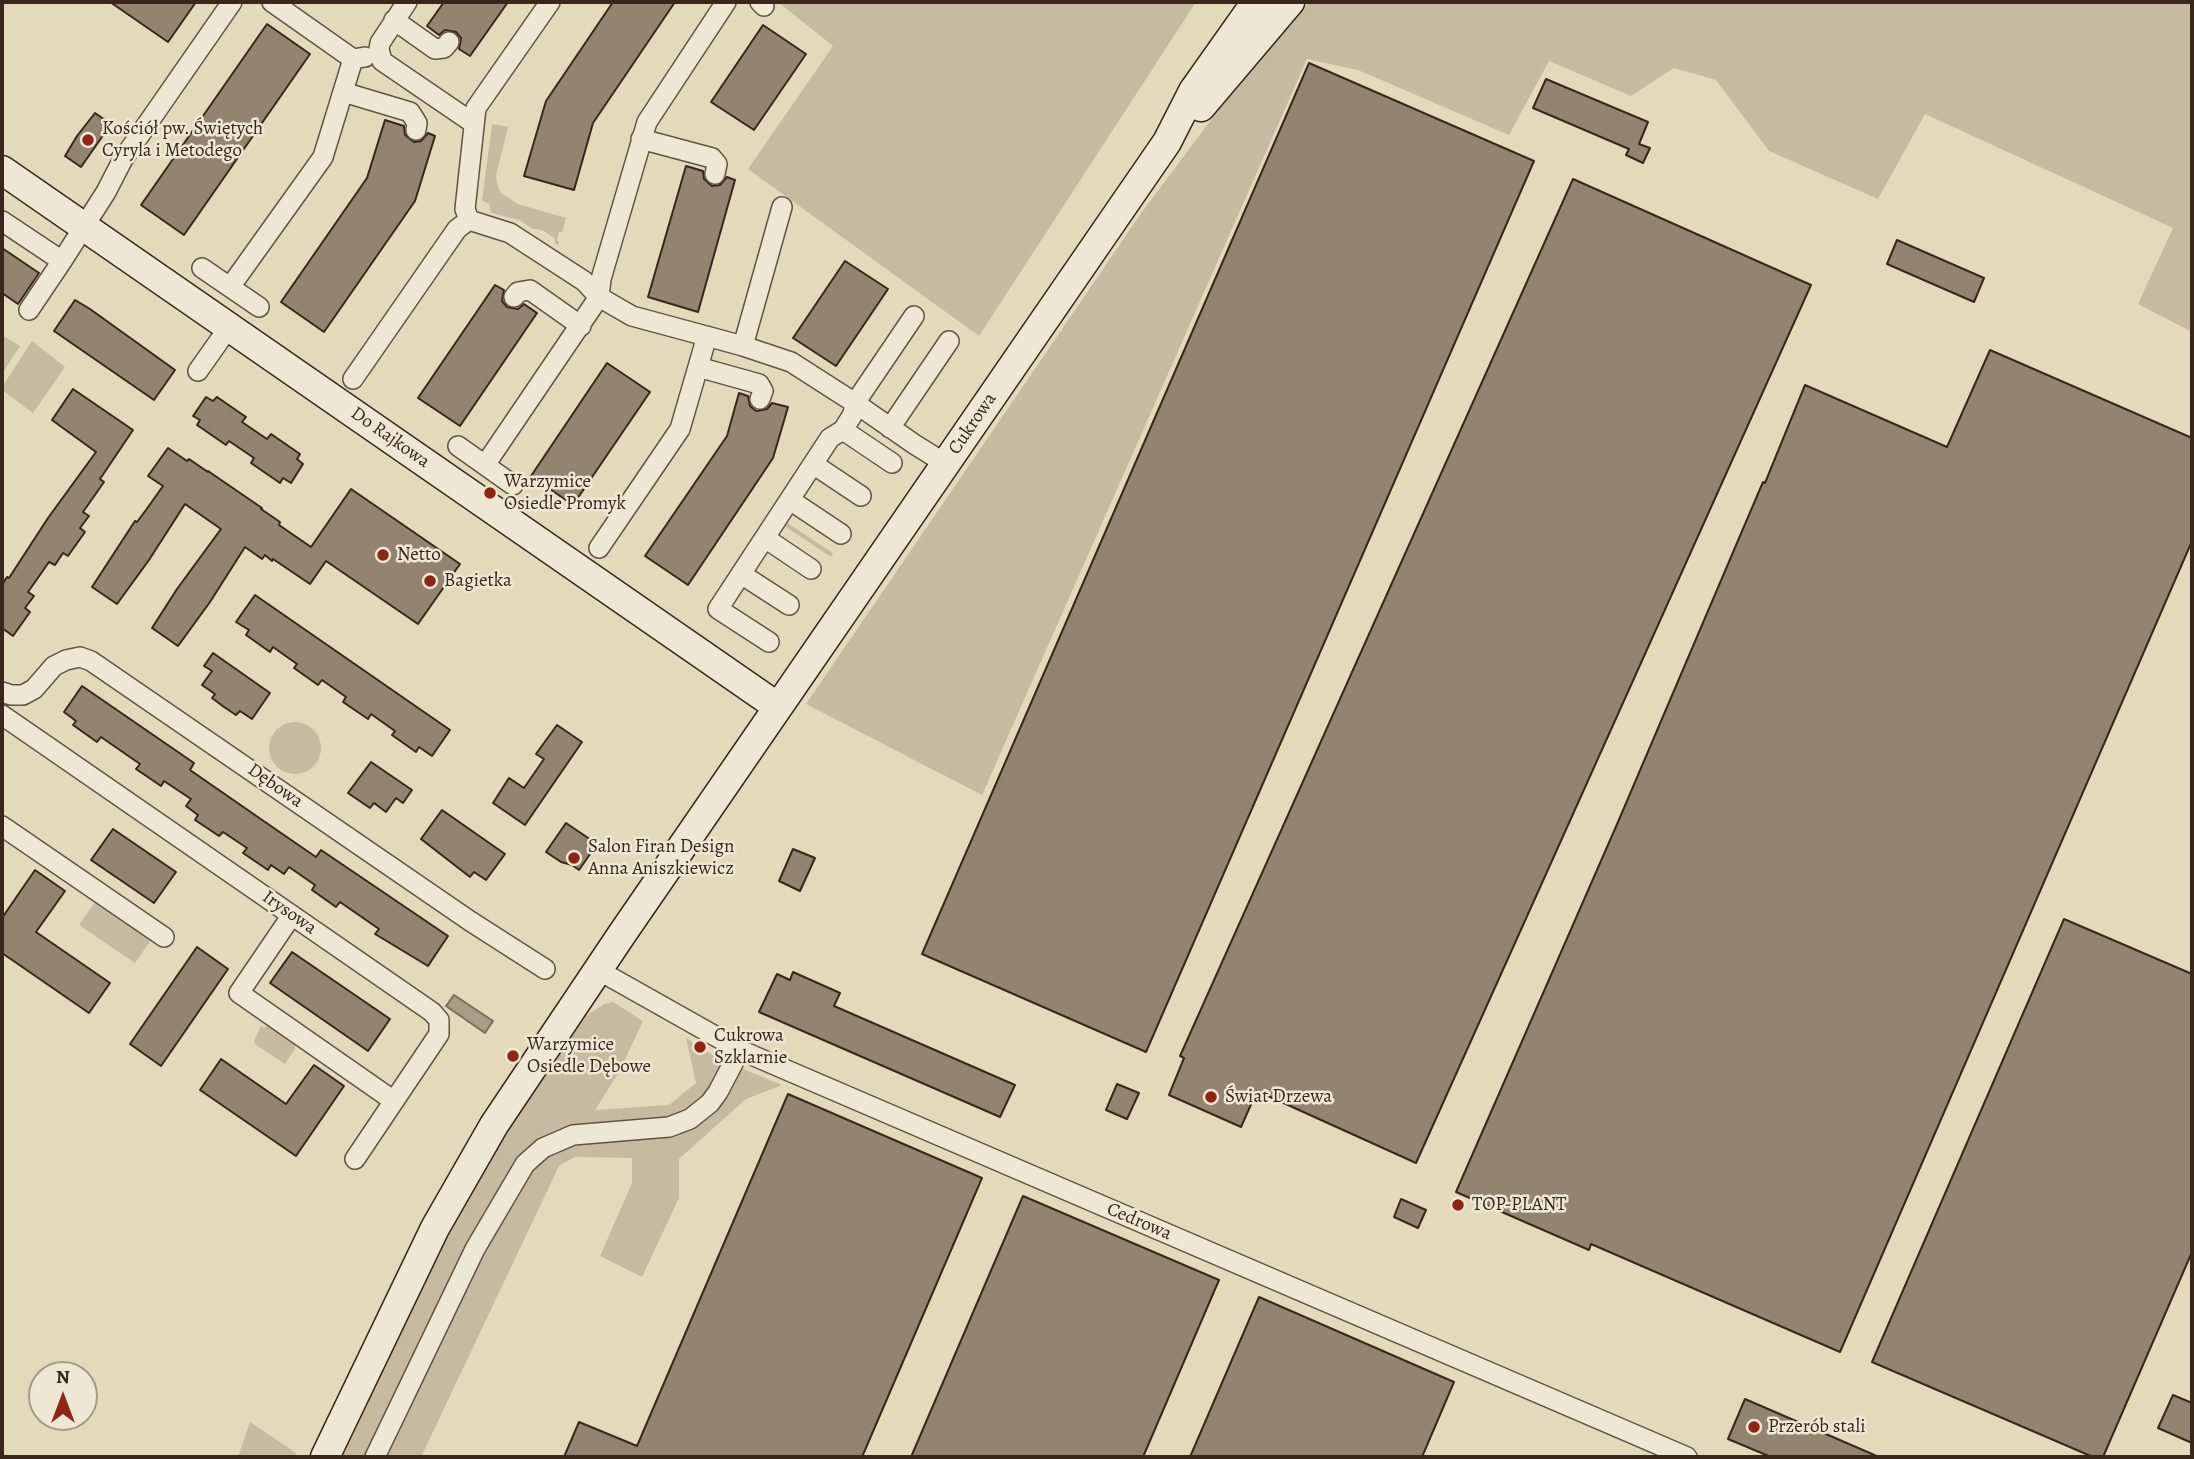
<!DOCTYPE html>
<html>
<head>
<meta charset="utf-8">
<style>
	body { margin:0 }
	#map { position:relative; width:2194px; height:1459px; overflow:hidden; background:#e3dabb; font-family:Alegreya,serif }
	canvas { display:block }
	.frame { position:absolute; inset:0; border:4px solid #3a261b; pointer-events:none }
	.north { position:absolute; left:28px; top:1361px; width:70px; height:70px; box-sizing:border-box; background:#ede7d3; border:2px solid #a59a89; border-radius:50%; rotate:0deg; font-size:19px; font-weight:700; line-height:28px; text-align:center; color:#3a261b }
	.north::after { content:''; display:block; margin:auto; width:24px; height:32px; background:#8f2418; clip-path:polygon(50% 0,100% 100%,50% 72%,0 100%) }
</style>
</head>
<body>
<div id="map">
<canvas width="2194" height="1459"></canvas>
<div class="frame"></div>
<div class="north">N</div>
</div>
<script>
const ctx = document.querySelector('canvas').getContext('2d');
ctx.lineJoin = 'round';
function paint(path, color) {
  ctx.fillStyle = color;
  ctx.fill(path, 'evenodd');
}
function toPath(rows) {
  const path = new Path2D();
  for (const r of rows) {
    if (r.length === 3) {
      path.moveTo(r[0] + r[2], r[1]);
      path.arc(r[0], r[1], r[2], 0, 2 * Math.PI);
      continue;
    }
    path.moveTo(r[0], r[1]);
    for (let i = 2; i < r.length; i += 2) path.lineTo(r[i], r[i + 1]);
  }
  return path;
}
function trace(path, color, width, dash) {
  ctx.strokeStyle = color;
  ctx.lineWidth = width;
  ctx.lineCap = dash ? 'butt' : 'round';
  ctx.setLineDash(dash || []);
  ctx.stroke(path);
}
function write(font, color, halo, rows, align = 'center') {
  ctx.font = font + ' Alegreya,serif';
  ctx.lineWidth = 5;
  ctx.setLineDash([]);
  ctx.textBaseline = 'middle';
  ctx.strokeStyle = halo;
  ctx.fillStyle = color;
  for (const [text, x, y, turn = 0] of rows) {
    ctx.save();
    ctx.translate(x, y);
    ctx.rotate((+turn || 0) * Math.PI / 180);
    ctx.textAlign = isNaN(turn) ? turn : align;
    if (halo) ctx.strokeText(text, 0, 0);
    ctx.fillText(text, 0, 0);
    ctx.restore();
  }
}
const green = toPath([
	[778,2,1196,2,979,336,748,169,833,46],
	[1309,2,2192,2,2192,332,2138,304,2173,228,1925,114,1878,199,1769,151,1716,80,1674,68,1631,96,1549,61,1509,135,1358,70,1307,59,982,795,806,704,1142,212,1267,45],
	[492,124,508,127,496,175,497,184,501,193,518,204,566,218,562,232,559,232,557,240,559,242,558,246,555,243,554,238,542,230,533,229,519,220,491,213,489,204,482,200],
	[2,335,20,346,2,374],
	[32,341,65,367,33,413,2,390,2,387],
	[786,522,833,553,831,557,783,525],
	[295,748,26],
	[95,902,151,940,135,963,79,925],
	[613,1002,643,1021,619,1072,595,1110,669,1105,696,1083,686,1038,719,1059,782,1085,746,1099,679,1159,679,1198,642,1277,600,1256,632,1183,632,1158,575,1157,559,1166,421,1457,341,1457,448,1235,506,1134,586,1016,604,1004],
	[267,1025,295,1044,295,1049,285,1064,256,1045,254,1041,261,1026,265,1028],
	[250,1422,296,1453,294,1457,238,1457]
]);
const water = toPath([
	[454,995,493,1021,485,1033,446,1006,454,995]
]);
const building = toPath([
	[110,2,196,2,168,42,110,2],
	[444,2,508,2,470,56,459,49,461,38,456,32,445,30,439,35,427,26,444,2],
	[613,2,675,2,593,123,574,190,524,176,546,101,613,2],
	[267,24,310,54,184,235,141,205,267,24],
	[763,25,806,54,754,130,711,102,763,25],
	[1309,63,1534,161,1146,1052,922,954,1309,63],
	[1546,79,1648,122,1639,144,1650,148,1643,163,1626,155,1629,149,1533,108,1546,79],
	[95,113,111,124,81,167,65,156,77,136,95,113],
	[385,120,404,126,405,135,414,142,421,141,428,133,435,136,415,201,324,332,281,302,367,178,385,120],
	[686,166,703,171,704,179,712,186,720,185,727,177,735,180,698,312,648,297,686,166],
	[1573,179,1811,285,1416,1163,1257,1091,1241,1127,1169,1095,1184,1058,1180,1056,1573,179],
	[1897,240,1984,278,1974,302,1887,264,1897,240],
	[2,248,39,273,18,304,2,293,2,248],
	[845,261,888,289,836,366,793,338,845,261],
	[495,285,504,290,502,301,507,307,518,309,524,304,537,313,460,426,418,398,495,285],
	[75,300,90,309,175,370,154,400,54,331,75,300],
	[1990,350,2192,438,2192,541,1840,1352,1591,1244,1589,1250,1456,1192,1618,822,1763,482,1765,483,1805,385,1947,447,1990,350],
	[607,363,650,392,573,505,531,476,607,363],
	[73,389,133,430,100,479,104,482,83,512,89,516,80,528,85,532,68,556,63,553,55,565,49,562,28,592,34,596,25,608,30,612,13,636,2,628,2,585,7,577,9,578,48,518,96,452,52,420,73,389],
	[739,393,748,396,750,406,756,411,767,409,772,403,788,407,773,458,688,585,645,556,727,436,739,393],
	[206,397,213,401,217,397,246,417,242,422,267,439,271,434,300,454,297,459,303,464,291,483,283,478,280,483,251,463,254,458,229,441,226,445,197,425,200,420,193,416,206,397],
	[168,448,187,461,189,459,208,472,208,471,262,508,261,509,280,522,279,525,311,547,351,489,460,564,418,624,326,561,310,584,273,559,272,561,265,555,262,559,245,547,210,602,178,646,152,628,177,589,221,529,185,504,149,560,117,604,92,587,135,521,137,522,146,510,163,486,148,476,168,448],
	[255,595,450,730,432,756,419,747,416,752,392,735,395,731,371,714,368,719,343,702,346,697,322,680,318,685,294,668,297,664,273,647,270,652,246,635,249,630,236,622,255,595],
	[213,653,270,693,252,719,240,711,236,715,224,707,212,698,215,694,202,685,212,671,204,666,213,653],
	[82,686,194,763,190,770,281,833,316,857,321,850,448,936,428,966,375,934,379,929,340,902,336,907,312,890,315,885,289,867,284,874,271,865,268,870,243,853,247,848,223,832,219,836,195,820,198,815,186,806,191,799,164,781,161,786,136,769,140,764,101,737,97,742,73,725,76,721,64,712,82,686],
	[557,725,582,742,525,825,493,803,509,778,524,788,544,759,536,754,557,725],
	[371,762,412,790,403,803,396,798,386,812,374,803,370,808,348,793,371,762],
	[442,810,505,854,486,880,474,872,470,877,421,839,442,810],
	[566,823,597,844,579,870,572,865,561,862,546,852,566,823],
	[113,829,176,872,154,903,91,860,113,829],
	[793,849,815,858,800,891,779,881,793,849],
	[35,870,65,891,36,932,110,983,89,1013,2,953,2,918,35,870],
	[2064,919,2192,974,2192,1252,2103,1457,2093,1457,1872,1362,2064,919],
	[197,947,228,969,161,1066,130,1044,197,947],
	[292,952,390,1019,368,1051,270,983,292,952],
	[793,972,840,993,834,1006,1015,1085,1000,1117,759,1012,777,974,790,980,793,972],
	[221,1059,286,1104,314,1065,344,1086,296,1156,200,1090,221,1059],
	[1117,1084,1139,1093,1127,1119,1106,1110,1117,1084],
	[788,1094,982,1178,862,1457,564,1457,579,1422,637,1446,788,1094],
	[1023,1196,1219,1280,1143,1457,911,1457,1023,1196],
	[1401,1199,1426,1210,1418,1228,1394,1217,1401,1199],
	[1259,1297,1454,1382,1422,1457,1190,1457,1259,1297],
	[2173,1395,2192,1403,2192,1443,2158,1428,2173,1395],
	[1745,1399,1879,1457,1771,1457,1728,1439,1745,1399]
]);
const street = toPath([
	[272,2,353,59,365,57],
	[407,2,380,43,379,49,382,61,473,123],
	[550,2,476,108,465,209,469,220,510,233,584,281,599,297,632,316,743,346,791,362,855,403,914,444,946,464],
	[760,2,764,6],
	[394,20,435,49,444,48,449,42],
	[343,92,410,112,417,123,416,130],
	[641,139,712,158,717,164,715,174],
	[2,221,62,261,106,192,123,159,232,2],
	[202,268,259,307],
	[230,287,323,157,353,59],
	[514,297,518,292,530,290,581,326],
	[29,310,62,261],
	[743,346,782,207],
	[698,367,759,384,763,391,760,399],
	[198,371,229,327],
	[353,379,457,229,469,220],
	[890,428,949,341],
	[843,430,892,463],
	[458,446,513,485],
	[813,464,861,496],
	[485,465,599,297,601,279,647,122,726,2],
	[790,500,841,534],
	[765,538,811,569],
	[599,548,680,429,707,336],
	[741,574,789,605],
	[769,642,718,609,830,438,843,430,853,414,855,403,914,316],
	[2,692,11,695,23,695,34,689,54,666,66,660,80,657,91,661,470,921,545,969],
	[2,715,432,1012,439,1020,439,1034,355,1159],
	[2,826,164,937],
	[292,915,239,993,394,1101],
	[598,970,740,1050,1687,1457],
	[375,1457,475,1249,525,1164,543,1148,573,1135,669,1127,690,1119,710,1103,718,1092,740,1050]
]);
const secondary = toPath([
	[1201,107,1290,2],
	[2,170,778,707],
	[325,1457,435,1228,494,1125,622,934,1167,142,1193,91,1256,2]
]);
const markers = [
	[88,140,7,"#8f2418"],
	[490,493,7,"#8f2418"],
	[383,555,7,"#8f2418"],
	[430,581,7,"#8f2418"],
	[574,858,7,"#8f2418"],
	[700,1047,7,"#8f2418"],
	[513,1056,7,"#8f2418"],
	[1211,1097,7,"#8f2418"],
	[1458,1205,7,"#8f2418"],
	[1754,1427,7,"#8f2418"]
];
const poiNames = [
	["Kościół pw. Świętych",102,129],
	["Cyryla i Metodego",102,151],
	["Warzymice",504,482],
	["Osiedle Promyk",504,504],
	["Netto",397,555],
	["Bagietka",444,581],
	["Salon Firan Design",588,847],
	["Anna Aniszkiewicz",588,869],
	["Cukrowa",714,1036],
	["Szklarnie",714,1058],
	["Warzymice",527,1045],
	["Osiedle Dębowe",527,1067],
	["Świat Drzewa",1225,1097],
	["TOP-PLANT",1472,1205],
	["Przerób stali",1768,1427]
];
const streetNames = [
	["Cukrowa",973,424,-56],
	["Do Rajkowa",390,438,35],
	["Dębowa",275,786,35],
	["Irysowa",289,913,35],
	["Cedrowa",1139,1222,23]
];
paint(green, '#c6bba0');
paint(water, '#aa9d85');
trace(water, '#7d6d5b', 2);
paint(building, '#92846e');
trace(building, '#3a261b', 2);
trace(street, '#645343', 22);
trace(secondary, '#3a261b', 31);
trace(street, '#ede7d3', 19);
trace(secondary, '#ede7d3', 28);
for (const [x, y, r, color] of markers) {
  const dot = new Path2D();
  dot.arc(x, y, r, 0, 2 * Math.PI);
  ctx.fillStyle = color;
  ctx.fill(dot);
  trace(dot, '#ede7d3', 2.5);
}
write('19px', '#3a261b', '#ede7d3', poiNames, 'left');
write('19px', '#3a261b', '#ede7d3', streetNames);
</script>
</body>
</html>
